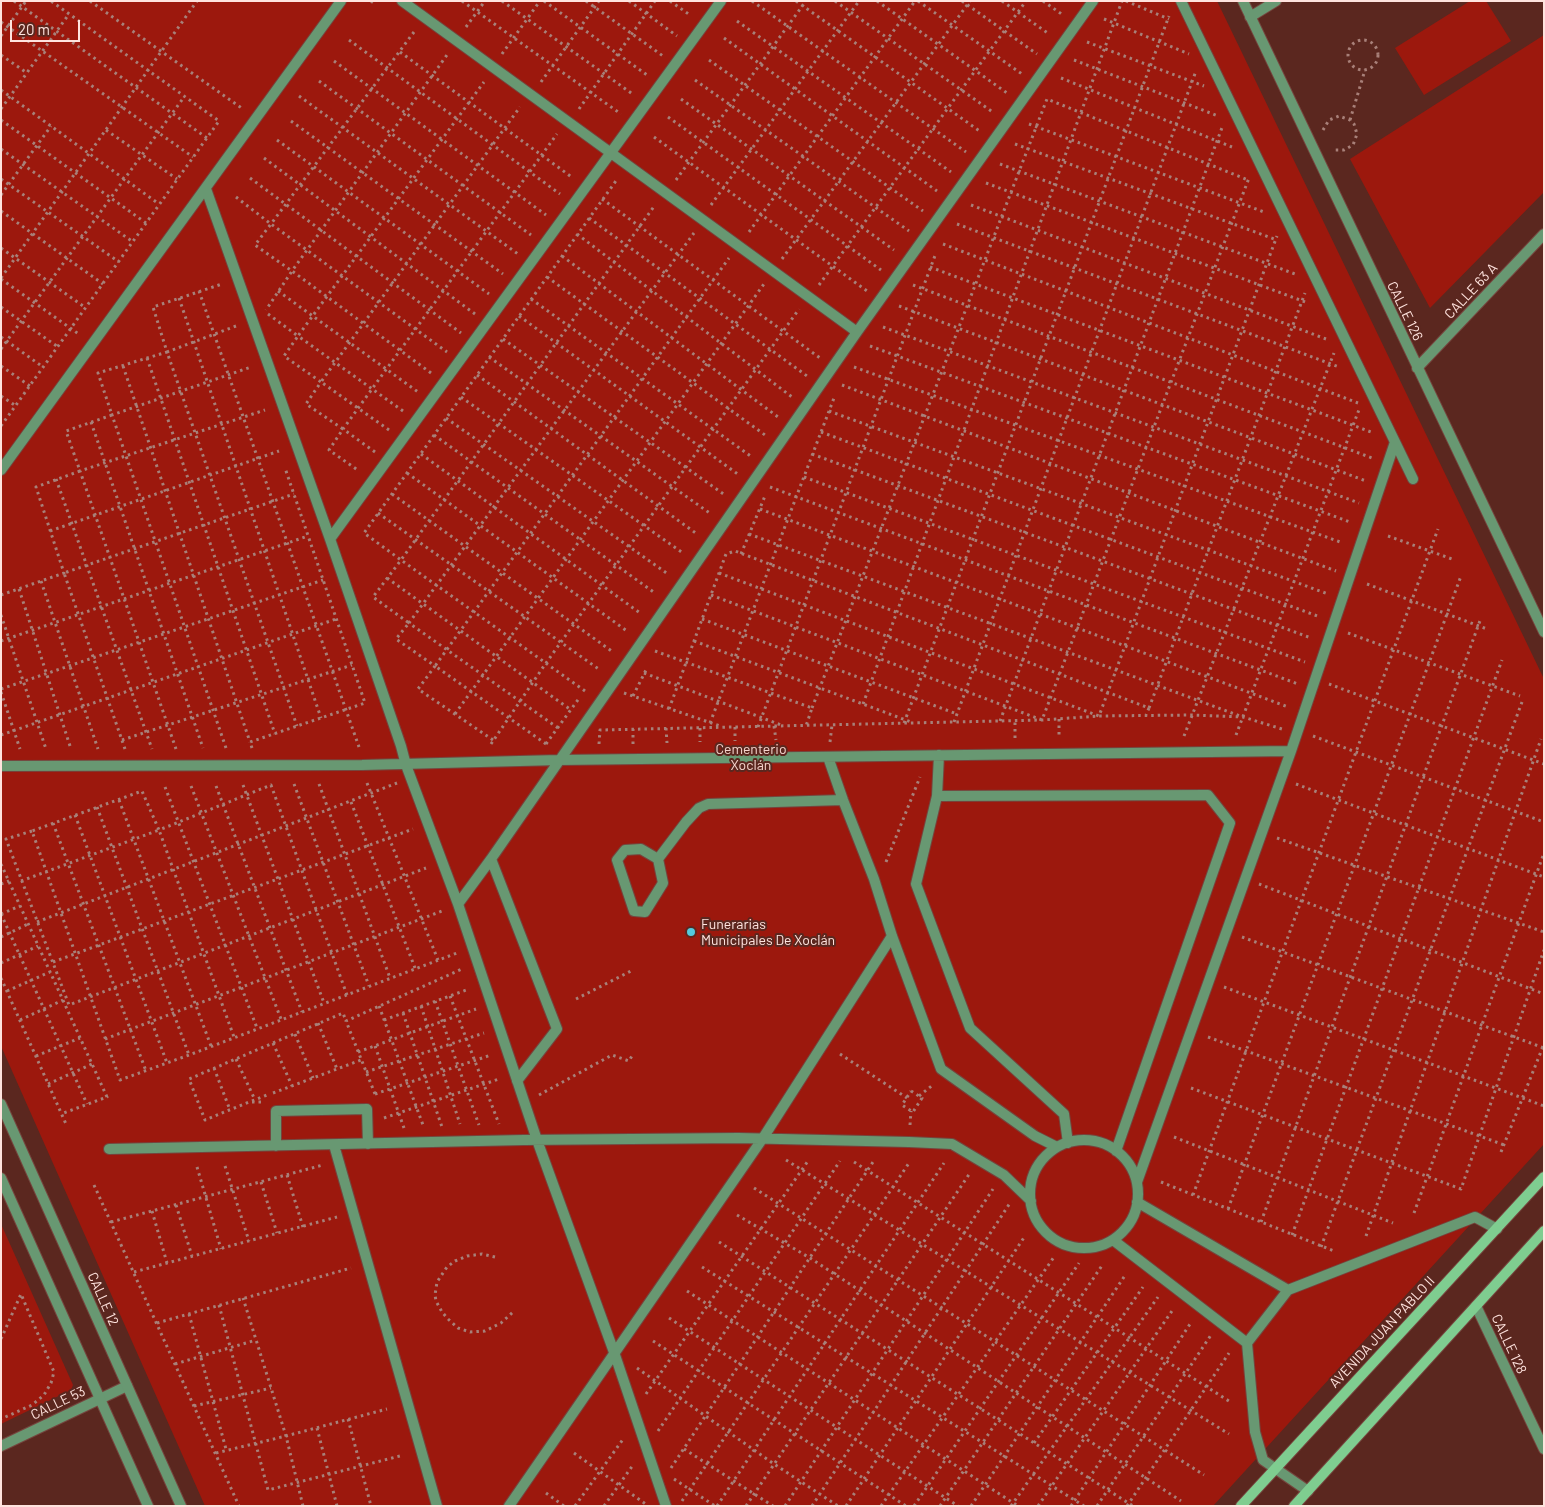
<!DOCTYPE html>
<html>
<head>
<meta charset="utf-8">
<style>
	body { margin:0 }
	#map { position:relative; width:1545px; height:1507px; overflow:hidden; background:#5b271f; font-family:Barlow,sans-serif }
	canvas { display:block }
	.frame { position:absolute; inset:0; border:2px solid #ffe3de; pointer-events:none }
	.scale { position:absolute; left:10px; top:20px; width:70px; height:22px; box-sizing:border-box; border:2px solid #ffe3de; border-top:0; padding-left:6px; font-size:15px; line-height:18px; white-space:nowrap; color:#ffe3de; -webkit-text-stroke:4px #5b271f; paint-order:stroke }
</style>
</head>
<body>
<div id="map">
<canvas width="1545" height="1507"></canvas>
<div class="frame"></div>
<div class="scale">20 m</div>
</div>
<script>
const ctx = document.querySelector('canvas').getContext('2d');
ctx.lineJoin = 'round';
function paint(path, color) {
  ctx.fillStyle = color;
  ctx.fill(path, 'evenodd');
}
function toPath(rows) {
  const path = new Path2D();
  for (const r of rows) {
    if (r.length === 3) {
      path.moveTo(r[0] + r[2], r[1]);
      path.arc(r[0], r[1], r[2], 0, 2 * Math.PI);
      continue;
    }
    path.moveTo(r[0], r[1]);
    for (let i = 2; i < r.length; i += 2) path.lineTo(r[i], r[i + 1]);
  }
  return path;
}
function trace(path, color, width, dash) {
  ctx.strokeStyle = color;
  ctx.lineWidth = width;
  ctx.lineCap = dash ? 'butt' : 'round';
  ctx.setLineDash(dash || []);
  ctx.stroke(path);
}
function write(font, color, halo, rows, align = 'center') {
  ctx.font = font + ' Barlow,sans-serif';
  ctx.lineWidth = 4;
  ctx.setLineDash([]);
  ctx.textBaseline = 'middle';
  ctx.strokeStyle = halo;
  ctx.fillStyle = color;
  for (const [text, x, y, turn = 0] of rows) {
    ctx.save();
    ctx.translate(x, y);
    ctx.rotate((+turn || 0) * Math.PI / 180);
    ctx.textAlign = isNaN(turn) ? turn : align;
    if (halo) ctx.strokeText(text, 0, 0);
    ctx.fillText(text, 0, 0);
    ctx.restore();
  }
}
const green = toPath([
	[1,1,1217,1,1544,679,1544,1144,1213,1506,205,1506,1,1046],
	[1470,1,1486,1,1511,41,1424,95,1395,48],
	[1544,35,1544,192,1430,308,1350,159],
	[1,1224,73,1385,71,1390,1,1424]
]);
const path = toPath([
	[14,1,207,138],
	[90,1,243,109],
	[371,1,375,4],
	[462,1,621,114],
	[502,1,634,95],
	[544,1,647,75],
	[586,1,663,56],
	[629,1,677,36],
	[670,1,690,15],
	[752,1,966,152],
	[796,1,981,132],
	[835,1,994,113],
	[877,1,1007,93],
	[918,1,1022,74],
	[962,1,1037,54],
	[1002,1,1049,34],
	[1043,1,1063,15],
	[1126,1,1169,19],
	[1104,19,1189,54],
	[737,21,951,172],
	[1,22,193,157],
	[466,27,485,1],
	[414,32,271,224,447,352],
	[1,36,26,1],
	[724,38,937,191],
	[349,40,560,194],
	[1363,55,15],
	[1087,42,1204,86],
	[400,52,573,178],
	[502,54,540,1],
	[1,55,27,73],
	[709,60,923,211],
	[1074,60,1218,116],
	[334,61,546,215],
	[1061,78,1232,147],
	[695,80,909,231],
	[319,81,531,235],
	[541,82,599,1],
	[1,90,159,204],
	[299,96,518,254],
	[681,99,894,250],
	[1,109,69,14],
	[579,109,655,1],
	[668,117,881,270],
	[1,120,146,223],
	[1350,120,1365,70],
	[291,121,503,274],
	[1029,124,1264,212],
	[106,130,177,179],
	[1323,130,1329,120,1339,116,1350,120,1354,124,1357,134,1353,145,1344,150,1333,150],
	[654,137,867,291],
	[277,140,489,294],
	[1015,144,1277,240],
	[1,149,133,242],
	[264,158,475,314],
	[1000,164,1295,274],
	[250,178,461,333],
	[1,179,119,262],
	[676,180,806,1],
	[986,183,1308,303],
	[1,195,51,126],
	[236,197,271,224,255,245,292,271,266,310],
	[602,199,820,358],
	[711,205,859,1],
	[971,205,1326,339],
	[1,211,103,284],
	[589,218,807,376],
	[957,224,1339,367],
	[749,232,915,1],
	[577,234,792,397],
	[943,244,1358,403],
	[1,248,86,308],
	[562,256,778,417],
	[782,259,970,1],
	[930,267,1371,432],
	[547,277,765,435],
	[1,278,197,1],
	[1,279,80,335],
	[819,285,1026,1],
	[913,285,1372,458],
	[199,291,359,747],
	[278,291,418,392],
	[179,298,321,718],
	[531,299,752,457],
	[899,306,1366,481],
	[1,307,58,347],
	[268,314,298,336,284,356,321,382,306,404,343,429,329,450,359,471],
	[519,316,739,475],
	[236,326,167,352,297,726],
	[883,327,1359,503],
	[1,337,43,367],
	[503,339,725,495],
	[870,346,1350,522],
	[1,349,184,97],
	[489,357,711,514],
	[147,358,275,734],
	[1,366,30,386],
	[123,366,250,742],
	[854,367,1343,543],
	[431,373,292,271,447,55],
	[477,375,697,534],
	[842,385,1336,571],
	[1,396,16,406],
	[461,397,683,553],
	[403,411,298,336,484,82],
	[829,411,1328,594],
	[446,418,668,574],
	[91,422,203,748],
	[1,426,219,121,51,1],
	[389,430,321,382,520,107],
	[821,432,1320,617],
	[434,435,655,593],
	[375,452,343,429,557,134],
	[421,454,640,613],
	[812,454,1311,638],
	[407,473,627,631],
	[804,477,1305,662],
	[56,479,152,749],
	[770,487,1298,684],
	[392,494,613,652],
	[760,509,1288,707],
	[378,513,600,670],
	[50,531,279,451],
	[749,534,1240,716],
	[1388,536,1452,559],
	[741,554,765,496],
	[719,573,1099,716,1277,236],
	[387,578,571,710],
	[41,581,98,749],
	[1367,584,1487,629],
	[19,589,71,749],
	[1,595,64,573,36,487,80,471,66,431,112,415,98,373,167,352,153,307,222,284,222,285],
	[711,595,1042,720,1249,178],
	[1,615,46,749],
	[702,619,957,714],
	[1348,633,1520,696],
	[1,641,308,536],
	[694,641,911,722],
	[655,651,812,708,806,726],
	[644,673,781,725],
	[1329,684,1544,764],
	[1,689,323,580],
	[585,691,401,560,655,205],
	[1,692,20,749],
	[624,693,720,726],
	[633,696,647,668],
	[863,704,1122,1],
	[812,708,1047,99,1248,180],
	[1149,708,1305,293],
	[669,709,726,554,735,551,1149,708,1146,715],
	[455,714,764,284],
	[1059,719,1059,737],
	[1000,721,1223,125],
	[954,722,1196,71],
	[710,723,834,398],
	[904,723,1169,16],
	[774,726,776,740],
	[735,727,735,741],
	[758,727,936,253],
	[558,728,409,623,694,233],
	[666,728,667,743],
	[700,728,700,742],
	[1,735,336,619],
	[1236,735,1360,407],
	[1184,736,1334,353],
	[1313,736,1544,822],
	[1015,738,1015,721],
	[122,740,352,665],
	[493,740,418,689,435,666,396,639,409,623,373,597,401,560,364,533,618,178],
	[830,742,832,725],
	[491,744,546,663,799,309],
	[546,744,580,697],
	[546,744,435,666,729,258],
	[599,744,600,730,1042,720,1099,716,1192,715,1243,717,1282,729],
	[633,744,633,729],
	[226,748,112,415,251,367],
	[252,748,250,742,365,703,285,468],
	[125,749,64,573,294,494],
	[176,749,80,471,265,410],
	[367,783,438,960],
	[294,784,369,986],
	[319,784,390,978],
	[1296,784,1544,877],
	[243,785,324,1003],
	[191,786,281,1019],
	[216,786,302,1012],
	[165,787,257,1028],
	[119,800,211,1046],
	[351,802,415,968],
	[97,807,189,1055],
	[75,815,167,1063],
	[53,823,146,1071],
	[32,831,6,839,69,1005,426,868],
	[1277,838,1544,932],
	[886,862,920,777],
	[1,864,107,1097,61,1114],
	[21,881,159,830,234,1037],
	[1,884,9,881],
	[1259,884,1544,994],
	[1,914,87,1104],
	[1,914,20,906],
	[37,922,397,783],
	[1,937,28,924],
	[1242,937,1544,1048],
	[53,962,413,829],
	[1,963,38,946],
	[1,978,66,1124],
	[1224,987,1544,1106],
	[7,991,50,972],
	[347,995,271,785,159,830,142,791,32,831,120,1080,189,1055,457,953],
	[450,996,499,1124],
	[576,999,631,971],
	[435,1001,479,1125],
	[379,1006,423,1125],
	[421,1006,460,1124],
	[403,1013,442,1127],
	[20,1020,63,1000],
	[384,1020,469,989],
	[318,1023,337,1069],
	[295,1034,313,1078],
	[1208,1037,1507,1146],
	[105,1039,442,911],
	[273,1043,292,1086],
	[375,1046,404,1128],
	[358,1052,476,1009],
	[840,1054,907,1098],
	[36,1056,80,1038],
	[236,1059,255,1100],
	[214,1068,230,1110],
	[366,1072,484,1033],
	[48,1084,92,1064],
	[1191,1088,1461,1189,1544,950],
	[911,1091,922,1098,913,1112,902,1105,911,1091],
	[273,1093,361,1060],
	[375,1094,346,1021,462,969],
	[375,1094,491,1055],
	[539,1095,612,1055,629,1061,633,1054],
	[919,1096,934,1084],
	[252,1101,267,1095],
	[261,1102,249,1102,205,1120,189,1079,343,1013,346,1021],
	[384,1118,499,1079],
	[910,1125,911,1111],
	[1174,1137,1393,1223],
	[1501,1152,1544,1044],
	[786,1160,1229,1434],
	[854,1162,1232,1403],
	[225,1166,249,1241],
	[197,1167,221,1249],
	[287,1175,303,1227],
	[261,1182,277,1233],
	[1161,1182,1334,1251],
	[94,1185,239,1506],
	[754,1188,1204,1475],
	[1193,1195,1438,529],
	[176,1205,192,1256],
	[1228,1209,1461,576],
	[152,1211,167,1263],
	[1414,1213,1544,853],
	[737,1215,810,1258,1181,1501],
	[111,1222,323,1165],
	[1261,1222,1481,618],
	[1292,1235,1502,660],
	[1366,1236,1541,739],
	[719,1242,1133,1506],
	[1321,1247,1522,702],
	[495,1257,482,1254,467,1256,455,1261,447,1267,437,1282,435,1295,436,1301,442,1312,448,1319,458,1328,470,1332,485,1331,501,1323,513,1312],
	[702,1267,1084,1506],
	[134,1272,337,1217],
	[687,1291,1018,1506],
	[219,1305,268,1490,400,1456],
	[189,1314,226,1449],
	[669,1318,958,1506],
	[157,1323,351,1268],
	[1,1339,21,1294,54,1372,51,1383,44,1395,32,1405,1,1419],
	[653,1341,906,1506],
	[175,1364,256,1340],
	[637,1368,774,1464,838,1506],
	[646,1394,808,1161],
	[194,1406,271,1388],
	[348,1419,371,1506],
	[317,1428,337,1506],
	[658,1431,840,1161],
	[1034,1443,1143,1287],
	[684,1449,773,1506],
	[216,1453,286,1436,243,1298],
	[574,1453,647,1505],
	[671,1468,873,1162],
	[674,1479,715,1506],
	[546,1493,564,1506],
	[682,1501,909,1163],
	[303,1506,286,1436,387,1409],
	[575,1506,624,1438],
	[604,1506,633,1465],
	[717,1506,944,1163],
	[746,1506,970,1173],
	[785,1506,993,1189],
	[812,1506,1010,1203],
	[846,1506,1025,1236],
	[881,1506,1054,1257],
	[914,1506,1079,1263],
	[940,1506,1103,1264],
	[971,1506,1126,1274],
	[1011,1506,1158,1297],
	[1038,1506,1174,1308],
	[1071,1506,1192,1321],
	[1097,1506,1211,1335],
	[1127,1506,1229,1353]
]);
const service = toPath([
	[402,1,857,332],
	[1181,1,1413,479],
	[206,189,330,539,401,746,406,765,458,904,537,1140,615,1355,666,1506],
	[1,470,341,1],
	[330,539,721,1],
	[828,757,843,800,874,879,892,936,941,1069,1035,1136,1057,1147],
	[1,766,362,765,559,760,1291,751],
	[937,796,939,755],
	[491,859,557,1029,517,1081],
	[658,859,663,883,645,912,634,911,617,860,625,850,641,849,658,859,686,822,699,808,708,804,843,800],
	[458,904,491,859,857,332,1093,1],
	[1084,1194,54],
	[1068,1143,1064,1114,970,1028,916,884,937,796,1208,795,1230,823,1116,1151],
	[334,1145,437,1506],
	[276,1146,276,1111,367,1109,368,1144],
	[109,1149,524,1140,738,1138,909,1142,952,1144,1004,1175,1031,1201],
	[1137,1182,1291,751,1395,442],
	[1137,1202,1288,1290,1475,1217,1497,1229],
	[1113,1240,1247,1343,1255,1432,1263,1460,1308,1491],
	[1247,1343,1288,1290],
	[509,1506,763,1138,892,936]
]);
const minor = toPath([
	[1243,1,1544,632],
	[1250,17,1276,1],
	[1417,368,1544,234],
	[1476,1306,1544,1449],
	[1,1446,127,1386]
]);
const tertiary = toPath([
	[1,1104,181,1506],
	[1,1178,148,1506]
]);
const secondary = toPath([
	[1241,1506,1544,1177],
	[1294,1506,1544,1231]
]);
const markers = [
	[691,932,5,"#54cadd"]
];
const streetNames = [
	["CALLE 63 A",1471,291,-47],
	["CALLE 126",1405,311,64],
	["CALLE 12",103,1299,66],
	["AVENIDA JUAN PABLO II",1382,1332,-47],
	["CALLE 128",1509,1344,65],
	["CALLE 53",58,1403,-26]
];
const parkNames = [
	["Cementerio",751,749],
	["Xoclán",751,765]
];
const poiNames = [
	["Funerarias",701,924],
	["Municipales De Xoclán",701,940]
];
paint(green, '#9c180d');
trace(service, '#75453e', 12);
trace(minor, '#75453e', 12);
trace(tertiary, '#75453e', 12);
trace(secondary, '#75453e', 12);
trace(path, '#a88079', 3, [2.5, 4]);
trace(service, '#689872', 10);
trace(minor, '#689872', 10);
trace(tertiary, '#689872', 10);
trace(secondary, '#7fcd90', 10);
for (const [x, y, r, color] of markers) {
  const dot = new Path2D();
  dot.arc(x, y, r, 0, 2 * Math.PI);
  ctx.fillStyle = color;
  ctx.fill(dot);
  trace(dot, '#5b271f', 2);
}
write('14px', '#ffe3de', '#5b271f', streetNames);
write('14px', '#f6d4cd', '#5b271f', parkNames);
write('14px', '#ffe3de', '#5b271f', poiNames, 'left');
</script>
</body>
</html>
